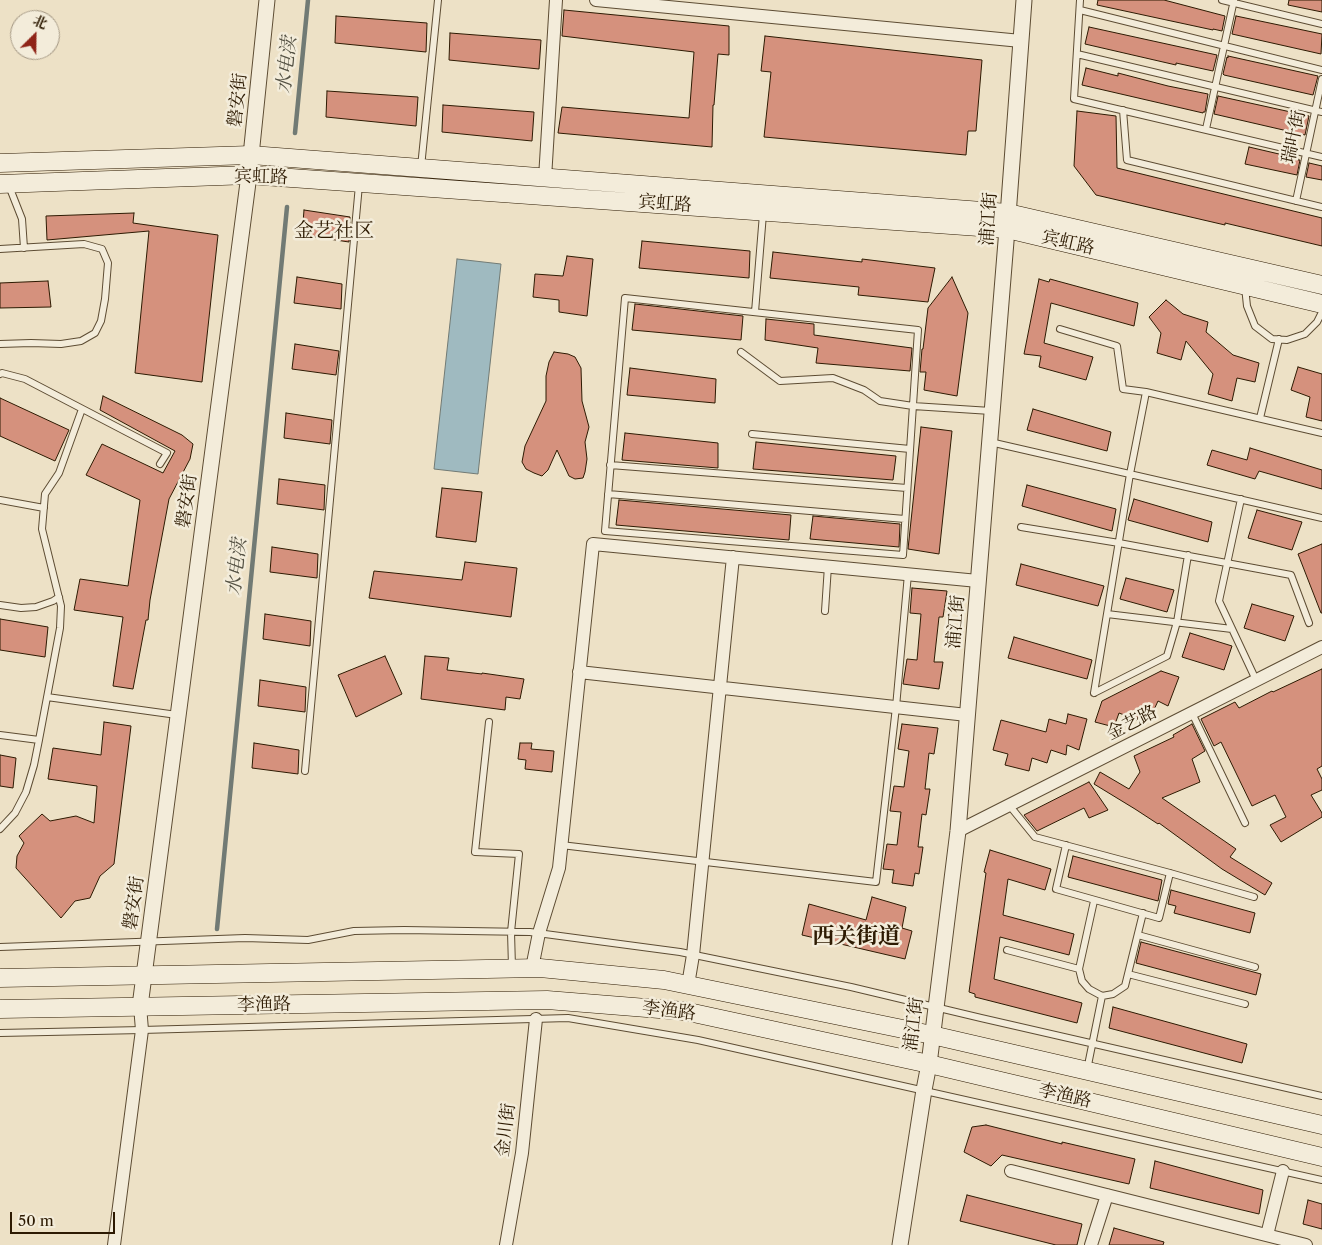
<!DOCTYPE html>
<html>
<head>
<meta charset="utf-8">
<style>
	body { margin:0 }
	#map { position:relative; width:1322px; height:1245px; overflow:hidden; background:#ede1c6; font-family:"Libre Caslon Text","Noto Serif SC",serif }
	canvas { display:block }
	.north { position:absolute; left:10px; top:10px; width:50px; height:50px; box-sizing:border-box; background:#f3ecda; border:1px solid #a49884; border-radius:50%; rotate:23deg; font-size:14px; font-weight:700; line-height:20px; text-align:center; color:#2d1a02 }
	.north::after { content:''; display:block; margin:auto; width:18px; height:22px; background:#8f2418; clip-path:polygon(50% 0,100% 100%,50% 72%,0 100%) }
	.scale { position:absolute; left:10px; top:1212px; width:105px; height:22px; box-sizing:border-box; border:2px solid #2d1a02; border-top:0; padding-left:6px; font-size:15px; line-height:18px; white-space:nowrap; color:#2d1a02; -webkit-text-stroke:4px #f3ecda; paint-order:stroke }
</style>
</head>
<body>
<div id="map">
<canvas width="1322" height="1245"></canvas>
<div class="north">北</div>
<div class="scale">50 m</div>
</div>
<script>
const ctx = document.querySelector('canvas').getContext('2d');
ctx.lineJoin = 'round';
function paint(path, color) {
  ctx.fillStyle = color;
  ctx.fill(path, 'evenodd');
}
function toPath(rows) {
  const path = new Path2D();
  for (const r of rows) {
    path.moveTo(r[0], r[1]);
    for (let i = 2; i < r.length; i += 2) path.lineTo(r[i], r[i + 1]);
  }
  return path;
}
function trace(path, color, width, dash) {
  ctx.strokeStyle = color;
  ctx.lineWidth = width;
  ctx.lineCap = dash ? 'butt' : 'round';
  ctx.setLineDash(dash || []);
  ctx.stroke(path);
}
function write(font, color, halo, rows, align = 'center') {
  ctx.font = font + ' "Libre Caslon Text","Noto Serif SC",serif';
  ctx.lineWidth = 5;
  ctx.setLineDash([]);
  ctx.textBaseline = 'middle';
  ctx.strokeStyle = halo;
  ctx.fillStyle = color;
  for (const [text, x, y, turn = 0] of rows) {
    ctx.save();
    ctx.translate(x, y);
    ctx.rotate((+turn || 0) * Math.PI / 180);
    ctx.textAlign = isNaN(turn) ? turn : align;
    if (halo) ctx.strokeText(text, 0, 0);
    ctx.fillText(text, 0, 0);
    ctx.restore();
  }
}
const water = toPath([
	[457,259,501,264,478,474,434,469,457,259]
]);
const stream = toPath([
	[295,133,308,0],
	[217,929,287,207]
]);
const building = toPath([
	[1098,0,1164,0,1225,16,1222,31,1213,29,1213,30,1097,5,1098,0],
	[1289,0,1322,0,1322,12,1288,5,1289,0],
	[564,10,729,26,729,55,718,54,714,105,713,105,712,147,558,133,562,107,689,118,694,52,562,36,564,10],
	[336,16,427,23,426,52,335,43,336,16],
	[1236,16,1322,34,1321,54,1232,34,1236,16],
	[1089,27,1217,55,1213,71,1176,63,1176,65,1085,44,1089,27],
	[450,33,541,40,539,69,449,60,450,33],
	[765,36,982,60,976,131,968,131,966,155,764,137,771,72,761,71,765,36],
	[1228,56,1318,76,1313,95,1224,75,1223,74,1227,57,1228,58,1228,56],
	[1086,68,1118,76,1118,73,1168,86,1208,94,1205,112,1203,112,1203,113,1082,85,1086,68],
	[327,91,418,97,416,126,326,117,327,91],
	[1218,96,1309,116,1305,135,1214,114,1218,96],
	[443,105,534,112,532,141,442,132,443,105],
	[1077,111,1116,116,1117,168,1322,218,1322,246,1225,223,1225,225,1096,195,1074,166,1077,111],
	[1249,147,1279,154,1280,153,1298,158,1298,160,1300,160,1297,175,1245,164,1249,147],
	[1309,163,1322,166,1322,180,1306,177,1309,163],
	[304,210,350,217,349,242,302,235,304,210],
	[134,213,133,223,218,235,202,382,135,373,149,231,47,240,46,216,134,213],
	[642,241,750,251,749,278,639,268,642,241],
	[773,252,862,262,862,259,935,268,928,302,858,295,859,287,770,278,773,252],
	[567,256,593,259,587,316,559,312,559,300,533,297,535,274,563,276,567,256],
	[297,277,342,284,341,309,294,303,297,277],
	[952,277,968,313,957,396,924,390,926,372,920,372,922,349,923,349,928,308,952,277],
	[1039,279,1049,282,1050,279,1138,303,1134,326,1051,303,1044,343,1093,357,1086,380,1039,367,1041,356,1024,354,1039,279],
	[48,281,51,307,0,308,0,283,48,281],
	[1166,300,1183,314,1208,322,1206,332,1233,355,1259,363,1255,382,1237,378,1232,401,1208,394,1213,374,1186,341,1181,360,1157,353,1161,333,1149,317,1166,300],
	[635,304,743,316,741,340,632,330,635,304],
	[766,319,814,324,814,335,912,348,910,371,816,363,818,348,765,340,766,319],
	[295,344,339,351,336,375,292,369,295,344],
	[554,352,568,354,575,357,581,368,582,401,589,427,585,442,587,459,585,472,583,478,575,479,569,476,557,450,548,470,542,476,534,473,526,469,522,462,525,446,546,401,546,376,549,362,554,352],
	[1298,367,1322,374,1322,421,1306,417,1310,397,1291,390,1298,367],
	[630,368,716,379,715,403,627,395,630,368],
	[103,396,182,435,193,444,190,459,169,499,150,600,148,620,146,620,133,689,113,686,123,617,74,610,80,579,128,586,140,500,86,475,102,444,163,473,175,451,100,410,103,396],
	[0,398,69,430,55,461,0,436,0,398],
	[1033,409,1111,432,1107,451,1027,430,1033,409],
	[286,413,332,420,330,444,284,438,286,413],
	[921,427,952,431,939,554,908,549,921,427],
	[625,433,718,443,718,468,622,460,625,433],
	[756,442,896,456,893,480,753,469,756,442],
	[1250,448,1322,470,1322,489,1259,471,1255,479,1207,465,1212,450,1247,460,1250,448],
	[279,479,325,485,324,510,277,504,279,479],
	[1027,485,1116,509,1112,531,1022,506,1027,485],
	[442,488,482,492,476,542,436,537,442,488],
	[1134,499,1212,522,1208,542,1128,520,1134,499],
	[619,500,791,515,789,540,616,525,619,500],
	[1257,510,1302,522,1292,550,1248,538,1257,510],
	[813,516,900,524,899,547,810,539,813,516],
	[1322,544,1322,613,1321,613,1298,554,1322,544],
	[272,547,318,554,317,578,270,572,272,547],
	[465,562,517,568,511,617,369,598,374,571,462,580,465,562],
	[1021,564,1104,586,1098,606,1016,585,1021,564],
	[1126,578,1174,590,1167,612,1120,599,1126,578],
	[912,588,947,591,943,617,939,617,934,662,943,662,939,689,903,684,907,659,917,660,921,614,910,613,912,588],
	[1252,604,1294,616,1285,641,1244,628,1252,604],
	[265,614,311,621,310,646,263,639,265,614],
	[0,619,48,627,45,657,0,650,0,619],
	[1190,633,1232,646,1224,670,1182,657,1190,633],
	[1014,637,1092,660,1087,679,1008,658,1014,637],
	[385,656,402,694,356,717,338,675,385,656],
	[425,656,449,658,447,670,482,674,482,673,524,679,520,699,506,697,505,710,421,699,425,656],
	[1322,669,1322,766,1317,769,1322,779,1322,790,1311,795,1322,813,1322,817,1281,842,1270,825,1286,817,1275,795,1252,806,1221,742,1214,746,1201,719,1235,702,1239,708,1272,691,1273,692,1322,669],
	[1161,671,1179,677,1168,706,1158,701,1152,714,1140,710,1137,720,1119,713,1114,727,1095,722,1102,701,1161,671],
	[260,680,306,687,305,712,258,706,260,680],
	[1068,714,1087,719,1079,750,1067,745,1066,755,1051,750,1047,763,1032,758,1029,771,1005,765,1008,754,993,750,1001,720,1046,732,1049,719,1066,724,1068,714],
	[104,722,131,726,114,864,100,876,90,898,75,901,61,918,16,868,17,856,24,843,19,836,42,814,50,821,76,816,94,823,97,786,48,779,53,748,101,755,104,722],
	[902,724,938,728,934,754,929,753,925,789,930,789,926,815,922,814,918,847,923,847,919,874,915,873,913,886,892,883,894,870,883,869,887,844,897,845,901,812,890,811,894,786,904,787,909,751,898,749,902,724],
	[1192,724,1205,751,1192,759,1200,782,1162,798,1236,849,1230,857,1272,883,1265,895,1222,869,1159,823,1158,824,1135,809,1094,784,1100,772,1129,789,1140,772,1134,756,1174,737,1173,735,1192,724],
	[254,743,299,750,298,774,252,768,254,743],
	[520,743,532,743,531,749,554,751,552,772,525,769,526,760,518,759,520,743],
	[0,755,16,758,13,788,0,786,0,755],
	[1089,782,1108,810,1089,818,1084,808,1037,831,1024,815,1089,782],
	[990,850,1051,869,1045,890,1008,879,1003,915,1074,934,1069,955,1000,937,994,979,1082,1003,1077,1023,975,997,975,994,969,992,986,873,984,872,990,850],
	[1073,856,1162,880,1158,901,1068,877,1073,856],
	[1171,890,1255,913,1250,933,1174,913,1176,906,1168,904,1171,890],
	[872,897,906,907,902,928,912,931,905,959,802,935,809,904,866,920,872,897],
	[1141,942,1261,974,1256,995,1136,963,1141,942],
	[1113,1007,1247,1044,1242,1063,1109,1028,1113,1007],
	[986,1125,1062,1144,1062,1142,1135,1159,1129,1184,1002,1155,991,1166,964,1152,972,1127,986,1125],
	[1155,1161,1263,1190,1259,1214,1150,1188,1155,1161],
	[967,1195,1082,1224,1077,1245,1056,1245,960,1221,967,1195],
	[1308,1200,1322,1204,1322,1229,1303,1224,1308,1200],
	[1114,1228,1164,1242,1163,1245,1109,1245,1114,1228]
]);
const service = toPath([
	[1080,0,1074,99,1322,157],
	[1222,0,1322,24],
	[1080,10,1322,70],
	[1077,54,1322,112],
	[1123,110,1127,160,1322,207],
	[1206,129,1234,0],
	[421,167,438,0],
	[9,186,22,219,24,248],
	[1296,201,1322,79],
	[0,249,84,244,102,249,108,263,105,299,101,321,95,333,81,341,61,344,31,343,0,344],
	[1245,287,1247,306,1255,326,1272,339,1287,340,1305,334,1317,322,1322,312],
	[625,298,918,330,903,555,605,531,625,298],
	[755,312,763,214],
	[1060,329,1117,346,1123,389,1146,392,1322,433],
	[741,352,780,381,833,378,864,390,880,401,913,406,991,411],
	[0,374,2,373,25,379,167,453,160,464],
	[1260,418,1279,339],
	[752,434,910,449],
	[990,442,1322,518],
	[610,465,907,488],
	[608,494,905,519],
	[1241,499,1219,601,1256,680],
	[0,500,44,508],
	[1021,527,1119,543,1291,575,1309,623],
	[0,605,21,608,36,607,53,601,59,597],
	[825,611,828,566],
	[1107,614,1232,629],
	[1094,693,1130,474,1146,392],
	[1094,693,1167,656,1177,622,1188,555],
	[47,697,177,715],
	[1192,713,1245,823],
	[489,722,475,852,519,854,511,932,512,967],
	[0,735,39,740],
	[305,771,359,185],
	[1009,805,1035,837,1170,873,1254,897],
	[0,829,15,813,26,792,34,765,39,740,60,628,61,606,42,529,45,494,59,473,82,409],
	[561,845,876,882,896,707,908,574],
	[1066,845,1056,889,1159,918,1170,873],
	[1094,901,1079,969,1082,981,1089,989,1102,996,1113,994,1125,986,1143,913],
	[1138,935,1255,967],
	[0,947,245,938,308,940,354,931,404,930,530,932,680,952,851,987,981,1018,1322,1096],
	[1007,950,1079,969],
	[1128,974,1245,1004],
	[0,1033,142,1030,568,1018,698,1040,1322,1180],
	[1087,1070,1102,996]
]);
const minor = toPath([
	[596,0,1021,41],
	[545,178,556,0],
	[579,672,967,715],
	[958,831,1322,647],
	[532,968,539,933,559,868,593,544,978,581],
	[688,985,693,955,733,557],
	[1011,1171,1306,1245],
	[1267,1235,1283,1171],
	[114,1245,142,1030,140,1006],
	[506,1245,522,1153,536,1019],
	[1091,1245,1107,1195]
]);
const tertiary = toPath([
	[140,1006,249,175,267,0],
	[900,1245,924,1090,929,1064,958,831,1007,229,1024,0]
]);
const secondary = toPath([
	[0,163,251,155,1008,213,1322,285],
	[0,184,249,175,1007,229,1322,304],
	[0,978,540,968,664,980,932,1035,1322,1125],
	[0,1009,547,1000,684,1011,929,1064,1322,1157]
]);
const streetNames = [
	["磐安街",238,100,-84],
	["瑞叶街",1294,137,-78],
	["宾虹路",261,177,2],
	["宾虹路",665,204,4],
	["浦江街",989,219,-86],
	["宾虹路",1068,243,13],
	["磐安街",187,501,-82],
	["浦江街",956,622,-85],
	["金艺路",1132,723,-27],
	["磐安街",134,903,-82],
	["李渔路",264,1005,-1],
	["李渔路",669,1011,7],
	["浦江街",914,1024,-83],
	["李渔路",1065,1096,13],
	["金川街",506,1130,-83]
];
const waterNames = [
	["水电渎",287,65,-84],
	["水电渎",237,567,-84]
];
const quarterNames = [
	["金艺社区",334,231]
];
const districtNames = [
	["西关街道",856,937]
];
paint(water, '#9fbac0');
trace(water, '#717a74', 1);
trace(stream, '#717a74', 4.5);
paint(building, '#d5917d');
trace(building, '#2d1a02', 1);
trace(service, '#5d4c33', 8);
trace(minor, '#5d4c33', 14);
trace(tertiary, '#5d4c33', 17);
trace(secondary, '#2d1a02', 19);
trace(service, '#f3ecda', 6);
trace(minor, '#f3ecda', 12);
trace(tertiary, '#f3ecda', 15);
trace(secondary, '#f3ecda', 18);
write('18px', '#2d1a02', '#f3ecda', streetNames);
write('italic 19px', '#555244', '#f3ecda', waterNames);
write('20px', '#2d1a02', '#f3ecda', quarterNames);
write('bold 22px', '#2d1a02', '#f3ecda', districtNames);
</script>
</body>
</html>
